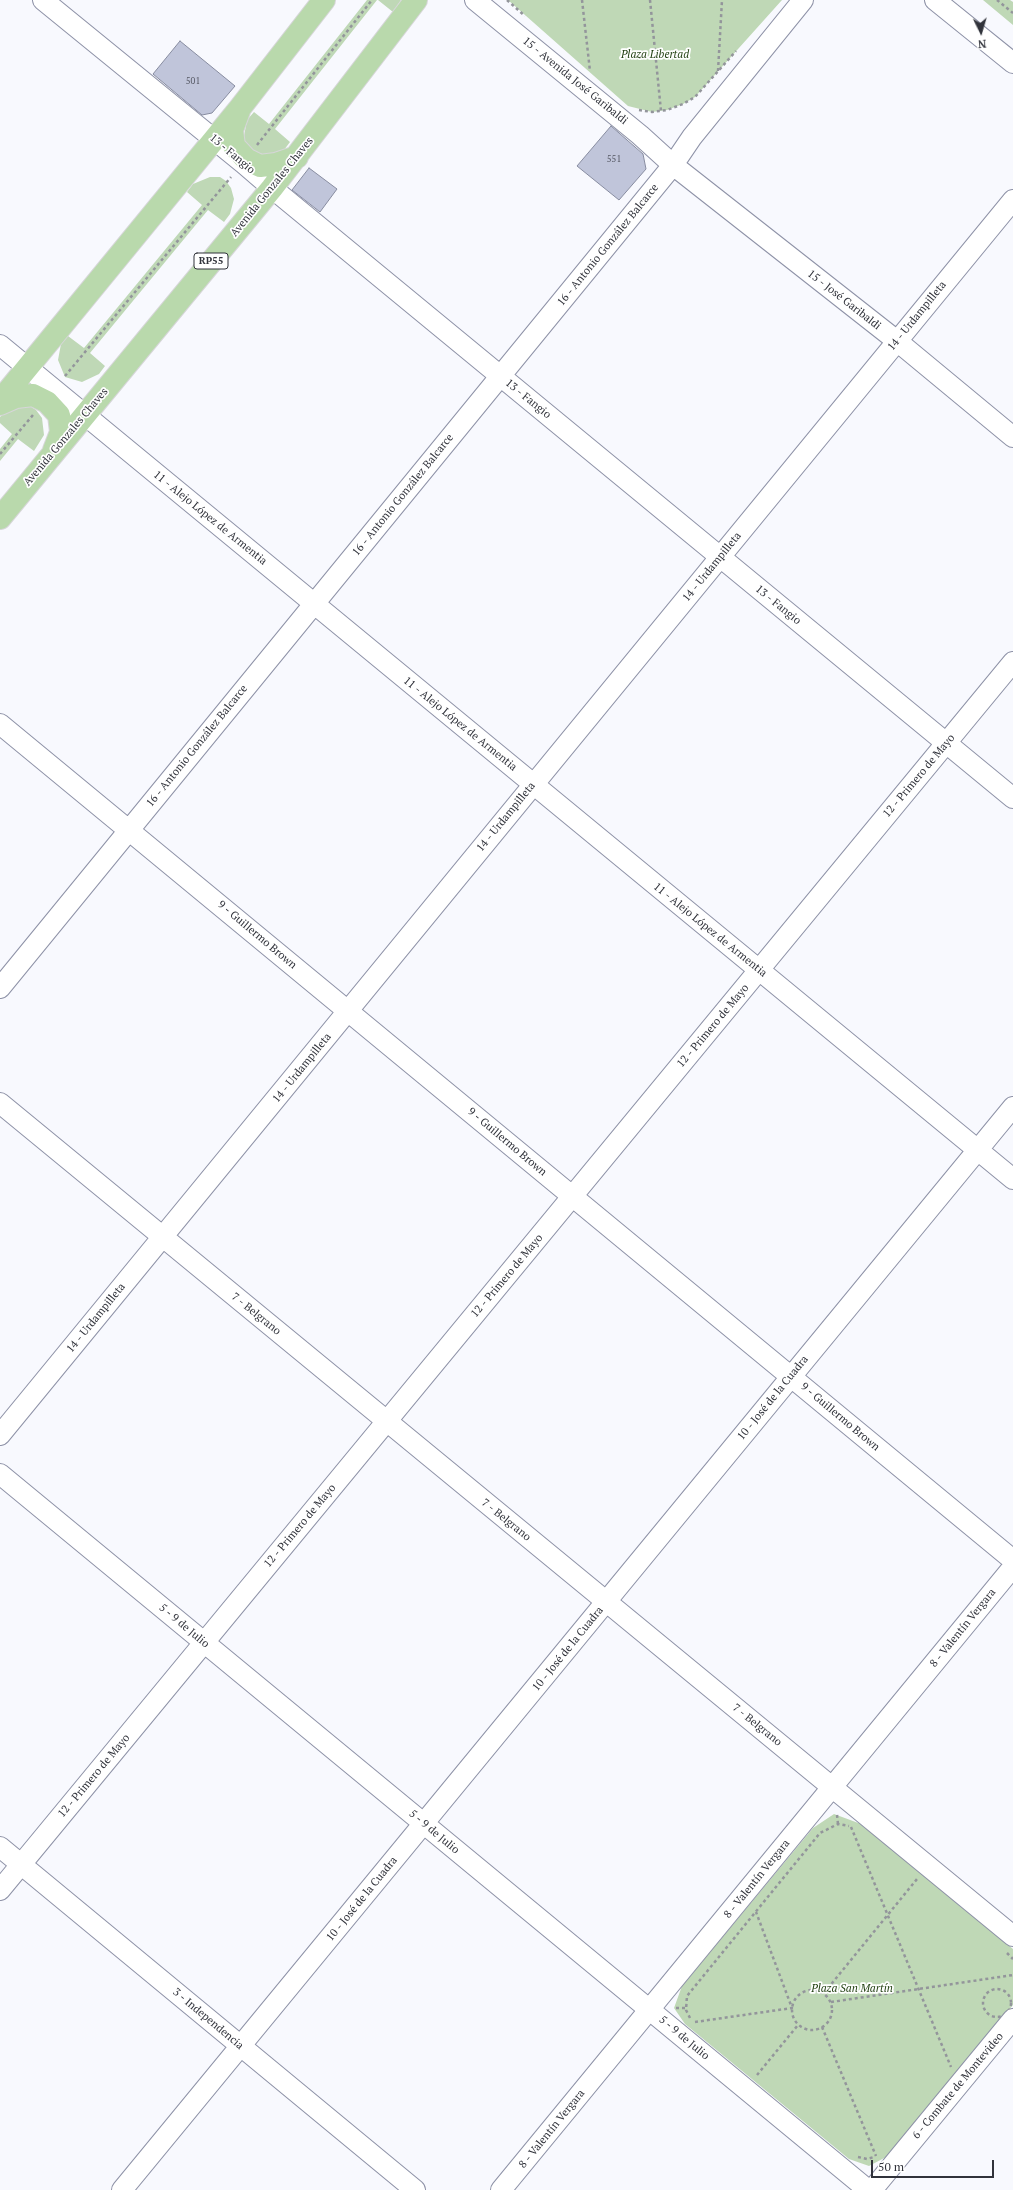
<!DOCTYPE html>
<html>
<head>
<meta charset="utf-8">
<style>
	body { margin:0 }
	#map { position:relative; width:1013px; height:2190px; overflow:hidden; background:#f8f9fe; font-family:"PT Serif",serif }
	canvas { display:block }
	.north { position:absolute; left:961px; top:12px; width:40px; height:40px; -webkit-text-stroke:3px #fff; paint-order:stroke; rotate:175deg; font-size:11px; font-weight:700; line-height:16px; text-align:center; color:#31333b }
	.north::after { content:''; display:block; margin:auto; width:14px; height:18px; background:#31333b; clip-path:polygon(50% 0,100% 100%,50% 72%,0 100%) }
	.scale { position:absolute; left:871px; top:2160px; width:123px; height:18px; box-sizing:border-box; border:2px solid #31333b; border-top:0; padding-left:5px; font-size:12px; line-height:14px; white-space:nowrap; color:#31333b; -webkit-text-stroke:3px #fff; paint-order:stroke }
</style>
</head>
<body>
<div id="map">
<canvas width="1013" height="2190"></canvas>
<div class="north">N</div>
<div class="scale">50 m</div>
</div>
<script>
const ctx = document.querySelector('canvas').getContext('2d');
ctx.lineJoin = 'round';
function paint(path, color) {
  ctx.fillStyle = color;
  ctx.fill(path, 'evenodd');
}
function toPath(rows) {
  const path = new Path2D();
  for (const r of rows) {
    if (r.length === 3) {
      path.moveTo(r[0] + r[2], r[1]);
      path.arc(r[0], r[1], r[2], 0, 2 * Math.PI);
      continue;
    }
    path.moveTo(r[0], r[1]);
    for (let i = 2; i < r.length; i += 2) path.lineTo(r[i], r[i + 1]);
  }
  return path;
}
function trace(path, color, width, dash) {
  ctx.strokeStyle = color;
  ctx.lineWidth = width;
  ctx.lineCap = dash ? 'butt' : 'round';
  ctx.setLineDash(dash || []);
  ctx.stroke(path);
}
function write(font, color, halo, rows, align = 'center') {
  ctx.font = font + ' "PT Serif",serif';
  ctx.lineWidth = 3.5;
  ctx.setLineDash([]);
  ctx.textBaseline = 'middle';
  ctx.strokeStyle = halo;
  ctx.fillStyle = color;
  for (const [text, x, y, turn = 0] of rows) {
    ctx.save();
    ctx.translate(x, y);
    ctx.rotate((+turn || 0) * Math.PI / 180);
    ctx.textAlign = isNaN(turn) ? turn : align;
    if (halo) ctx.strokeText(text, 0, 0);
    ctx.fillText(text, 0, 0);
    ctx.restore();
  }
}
const green = toPath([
	[367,0,377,0,275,129,290,142,284,150,275,156,258,157,246,146,244,136,247,120,254,112,269,124],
	[378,0,401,0,393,12],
	[508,0,782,0,695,97,683,104,667,110,652,112,628,106],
	[983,0,1010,0,1013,2,1013,25],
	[210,177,220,177,226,181,231,188,234,199,230,214,224,222,208,210,90,353,105,366,99,374,82,382,65,377,58,360,61,344,68,336,84,348,202,205,187,192,193,184],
	[21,406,30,406,36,410,42,418,44,435,34,451,18,439,0,461,0,449,12,434,0,423,0,417,4,413],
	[834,1814,861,1824,1013,1949,1013,2005,888,2156,869,2166,849,2159,685,2024,674,2008,682,1986,813,1828]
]);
const building = toPath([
	[180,41,235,86,212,113,202,115,153,74,180,41],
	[611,126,643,154,646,169,619,200,577,166,611,126],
	[309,168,337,189,320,212,292,190,309,168]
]);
const path = toPath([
	[507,0,525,16],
	[582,0,590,71],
	[650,0,661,111],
	[997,0,1013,13],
	[718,71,722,0],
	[639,110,652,112,667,110,683,104,695,97,736,51],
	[257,145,372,0],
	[65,376,231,177],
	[0,454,33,415],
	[837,1815,838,1824],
	[851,1827,951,2067],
	[1007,1953,1013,1959],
	[997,2003,14],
	[812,2010,20],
	[824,1993,917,1879],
	[831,2002,1013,1975],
	[676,2008,685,2008],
	[690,2018,686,2010,687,1996,820,1833,838,1824,849,1826],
	[695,2022,792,2008,756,1912],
	[822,2027,876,2156],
	[757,2075,798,2025],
	[858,2157,867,2159,874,2157]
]);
const minor = toPath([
	[43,0,243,163,272,188,1013,798],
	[475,0,640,135,673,165,897,341,1013,437],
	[935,0,1013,63],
	[0,345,1013,1179],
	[0,724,1013,1560],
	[0,988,673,165,692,137,803,0],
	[0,1103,1013,1936],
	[0,1435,1013,200],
	[0,1474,868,2190],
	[0,1847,415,2190],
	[0,1890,1013,662],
	[122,2190,1013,1107],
	[501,2190,1013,1567],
	[872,2190,1013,2019]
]);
const major = toPath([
	[239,111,232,130,234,146,246,159,260,166,276,164,297,157],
	[0,401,240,108,324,0],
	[0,404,16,397,33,395,47,402,59,415,61,432,54,450],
	[0,518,272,188,416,0]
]);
const numberNames = [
	["501",193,81],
	["551",614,159]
];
const shields = [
	[211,261,34]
];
const shieldNames = [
	["RP55",211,261]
];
const parkNames = [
	["Plaza Libertad",655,55],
	["Plaza San Martín",852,1989]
];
const streetNames = [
	["15 - Avenida José Garibaldi",575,81,39],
	["13 - Fangio",232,154,40],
	["Avenida Gonzales Chaves",272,187,-51],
	["16 - Antonio González Balcarce",608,245,-51],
	["15 - José Garibaldi",844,300,38],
	["14 - Urdampilleta",917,316,-51],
	["13 - Fangio",528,399,39],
	["Avenida Gonzales Chaves",66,437,-50],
	["16 - Antonio González Balcarce",403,495,-51],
	["11 - Alejo López de Armentia",210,518,39],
	["14 - Urdampilleta",712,567,-51],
	["13 - Fangio",778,605,39],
	["11 - Alejo López de Armentia",460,724,39],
	["16 - Antonio González Balcarce",197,746,-51],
	["12 - Primero de Mayo",919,776,-50],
	["14 - Urdampilleta",506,817,-51],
	["11 - Alejo López de Armentia",710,930,39],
	["9 - Guillermo Brown",257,935,40],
	["12 - Primero de Mayo",713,1026,-50],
	["14 - Urdampilleta",302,1068,-51],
	["9 - Guillermo Brown",507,1142,40],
	["12 - Primero de Mayo",507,1276,-50],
	["7 - Belgrano",256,1314,39],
	["14 - Urdampilleta",96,1318,-51],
	["10 - José de la Cuadra",773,1398,-51],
	["9 - Guillermo Brown",840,1417,40],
	["7 - Belgrano",506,1520,39],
	["12 - Primero de Mayo",300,1526,-50],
	["5 - 9 de Julio",184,1626,40],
	["8 - Valentín Vergara",963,1628,-51],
	["10 - José de la Cuadra",568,1649,-51],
	["7 - Belgrano",757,1725,39],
	["12 - Primero de Mayo",94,1776,-50],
	["5 - 9 de Julio",434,1832,40],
	["8 - Valentín Vergara",757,1879,-51],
	["10 - José de la Cuadra",362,1899,-51],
	["3 - Independencia",208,2019,40],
	["5 - 9 de Julio",684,2038,40],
	["6 - Combate de Montevideo",958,2086,-50],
	["8 - Valentín Vergara",552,2129,-51]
];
paint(green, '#bfd8b6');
paint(building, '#c0c5da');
trace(building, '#878ca0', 1);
trace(minor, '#8e92a7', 22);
trace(major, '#d6d6d8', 24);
trace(path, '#93959b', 2.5, [3, 3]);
trace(minor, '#fff', 20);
trace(major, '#b9d9ac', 22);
write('9px', '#555863', null, numberNames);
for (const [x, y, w] of shields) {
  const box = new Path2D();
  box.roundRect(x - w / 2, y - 8, w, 16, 3);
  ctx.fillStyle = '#fff';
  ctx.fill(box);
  trace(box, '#31333b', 1);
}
write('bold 10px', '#31333b', null, shieldNames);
write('italic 11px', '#1c3c0c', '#fff', parkNames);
write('11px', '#31333b', '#fff', streetNames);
</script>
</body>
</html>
